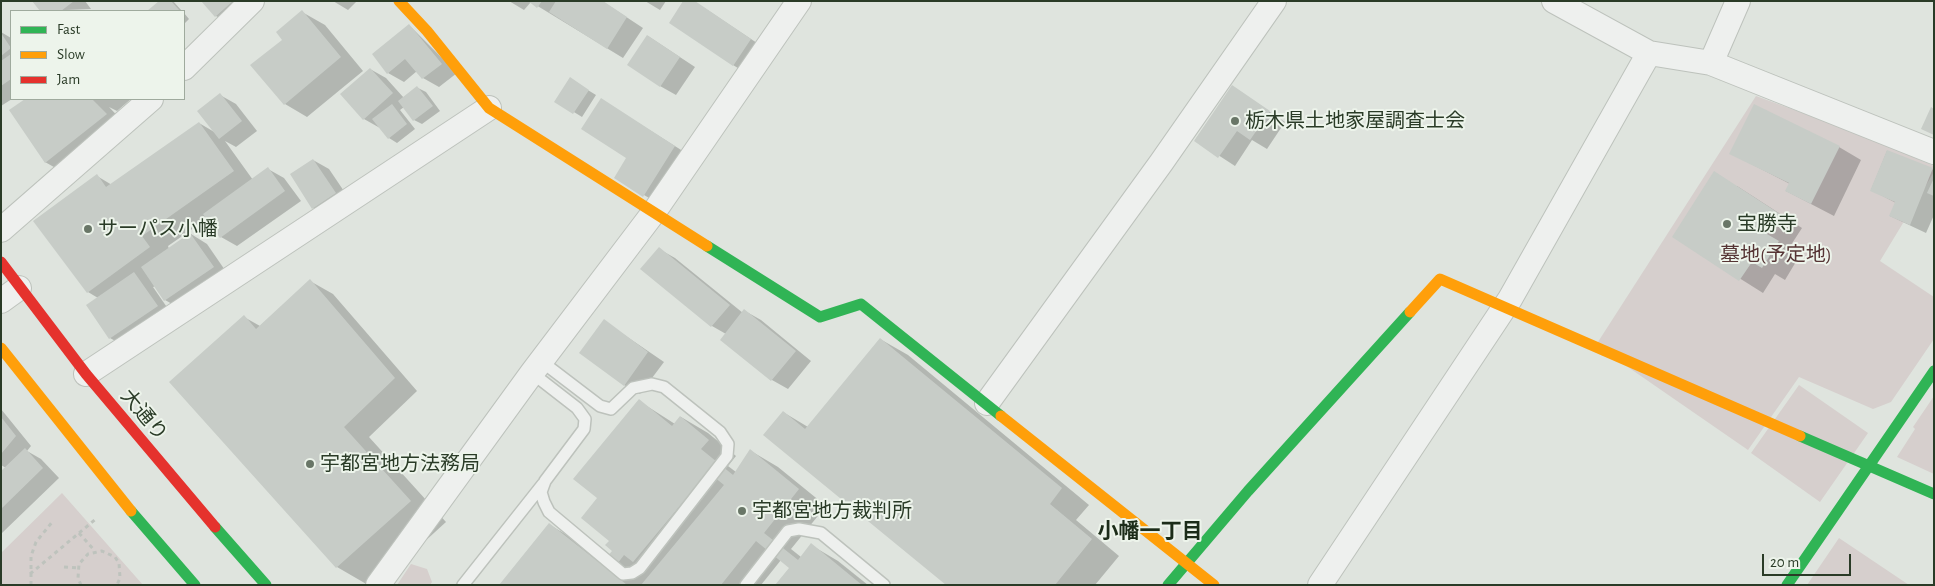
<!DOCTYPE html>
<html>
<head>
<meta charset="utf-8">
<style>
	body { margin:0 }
	#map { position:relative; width:1935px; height:586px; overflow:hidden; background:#dfe4de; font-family:"Alegreya Sans",sans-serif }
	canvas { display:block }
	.frame { position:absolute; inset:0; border:2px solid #2a3b27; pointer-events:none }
	.legend { position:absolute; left:10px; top:10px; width:175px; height:90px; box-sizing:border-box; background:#edf4eb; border:1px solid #9faa9d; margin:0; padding:6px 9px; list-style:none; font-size:15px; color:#2a3b27 }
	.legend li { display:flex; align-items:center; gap:10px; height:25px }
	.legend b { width:25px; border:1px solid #9faa9d }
	.scale { position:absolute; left:1762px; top:554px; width:89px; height:22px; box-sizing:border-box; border:2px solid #2a3b27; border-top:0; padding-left:6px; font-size:15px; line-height:18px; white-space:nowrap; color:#2a3b27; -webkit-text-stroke:4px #edf4eb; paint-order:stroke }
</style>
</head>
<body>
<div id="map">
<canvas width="1935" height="586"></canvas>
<div class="frame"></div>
<ul class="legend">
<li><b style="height:6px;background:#30b455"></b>Fast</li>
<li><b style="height:6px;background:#ff9f0a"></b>Slow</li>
<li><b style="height:6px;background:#e5322d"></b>Jam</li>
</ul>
<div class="scale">20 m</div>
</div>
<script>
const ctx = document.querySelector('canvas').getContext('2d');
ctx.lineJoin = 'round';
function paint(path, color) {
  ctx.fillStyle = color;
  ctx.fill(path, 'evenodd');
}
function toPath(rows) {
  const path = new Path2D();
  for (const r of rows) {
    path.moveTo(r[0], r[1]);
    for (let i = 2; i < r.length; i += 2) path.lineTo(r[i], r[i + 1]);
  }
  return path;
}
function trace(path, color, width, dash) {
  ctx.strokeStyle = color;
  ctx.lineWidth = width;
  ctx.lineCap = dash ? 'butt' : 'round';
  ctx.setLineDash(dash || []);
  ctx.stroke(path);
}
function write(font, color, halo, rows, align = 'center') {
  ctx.font = font + ' "Alegreya Sans","Noto Sans JP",sans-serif';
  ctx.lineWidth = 4;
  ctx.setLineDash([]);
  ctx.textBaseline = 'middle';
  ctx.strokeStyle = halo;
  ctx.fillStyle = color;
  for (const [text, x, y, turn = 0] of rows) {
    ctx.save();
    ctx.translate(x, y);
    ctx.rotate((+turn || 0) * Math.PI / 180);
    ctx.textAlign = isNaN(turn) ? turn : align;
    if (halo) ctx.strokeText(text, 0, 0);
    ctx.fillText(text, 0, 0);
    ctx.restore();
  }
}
const green = toPath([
	[1756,96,1852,131,1934,166,1934,172,1880,261,1934,297,1934,339,1891,402,1873,409,1799,377,1748,450,1596,345],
	[1799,385,1868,433,1820,502,1751,453],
	[1934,396,1934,474,1897,457,1915,429,1913,427],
	[62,493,143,585,1,585,1,553],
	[1839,538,1909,585,1807,585],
	[411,564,427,569,432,582,430,585,397,585]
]);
const shadow = toPath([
	[34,1,85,1,91,9,41,11],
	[161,1,173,1,182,11,149,11],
	[202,1,258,1,232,25,216,16],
	[333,1,357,1,348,10],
	[509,1,602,1,643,28,623,58,531,2,524,10],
	[645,1,666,1,660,10],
	[703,7,766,49,749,75,733,65],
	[302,12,325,25,363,71,307,117,285,104,283,40],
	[184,13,189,19,184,24],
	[409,25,457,73,439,87,423,78,417,71,404,82,388,73],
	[1,32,11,38,12,99,1,106],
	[648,36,695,67,676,95,660,86],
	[370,69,386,78,404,98,418,88,426,92,440,111,422,124,414,120,404,107,400,110,415,129,397,143,389,138,380,128,364,119],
	[578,84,596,95,582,117,556,101],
	[1232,87,1285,122,1267,149,1252,140,1235,166,1195,140],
	[220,95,236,104,257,131,236,147,225,141,253,180,268,169,284,178,301,201,237,246,221,237,208,218,168,246,169,249,191,234,207,244,229,276,181,309,165,300,156,286,153,287,173,316,126,347,110,338,98,298,88,292,97,176,112,185,199,123,216,133],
	[28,99,131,99,117,111,109,107,129,128,68,175,45,162,11,111],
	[602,100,697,160,666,208,644,195],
	[1839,147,1861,160,1834,216,1786,191,1790,184,1730,153],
	[1887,151,1934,170,1934,215,1926,233,1890,216,1896,203,1871,190],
	[313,160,329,169,352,203,329,217,313,208],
	[1737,186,1802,228,1789,248,1800,255,1785,280,1775,274,1763,293,1674,237],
	[659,249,675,258,743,313,745,311,761,320,811,361,788,389,772,380,721,340,726,334,712,326,642,269],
	[310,281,333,294,417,391,369,437,446,522,377,585,368,585,337,567,244,317,260,326],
	[604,321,664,362,640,394,624,385],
	[880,339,908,355,1089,505,1076,520,1119,556,1095,585,948,585,783,412,808,427],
	[639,401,675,424,681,417,708,433,736,456,728,466,736,472,751,451,778,467,826,506,791,549,801,557,811,545,838,561,868,585,777,585,791,568,781,560,761,585,501,585,550,525,577,541,605,562,614,551,599,498],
	[1,409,31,446,27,451,41,459,59,478,2,533,1,473,6,468,1,465]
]);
const building = toPath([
	[32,1,74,1,61,11,40,11],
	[159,1,171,1,180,11,147,11],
	[201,1,233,1,215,17],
	[528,1,542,1,537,8],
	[556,1,603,1,627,17,607,49,549,12],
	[683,1,695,1,751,39,733,66,669,23],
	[302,10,341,57,284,105,250,65,282,40,276,32],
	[409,24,442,64,422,79,405,59,387,74,372,54],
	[1,33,11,48,1,56],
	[647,35,680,57,660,87,627,65],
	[11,54,11,79,1,86,1,61],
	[370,68,393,93,363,120,340,94],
	[570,77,589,90,573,114,554,102],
	[1232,85,1270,111,1250,140,1237,131,1218,158,1194,141],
	[417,86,433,106,413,121,398,101],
	[220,93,242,121,219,139,197,111],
	[601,98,675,146,643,197,614,178,626,158,581,129],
	[25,99,92,99,107,114,45,163,9,110],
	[392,104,407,124,388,139,372,119],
	[1754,104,1840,146,1811,204,1785,191,1789,183,1729,154],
	[1931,107,1934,109,1934,135,1921,129],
	[199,122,234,171,142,236,150,247,87,293,33,221,97,174,106,187],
	[1887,150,1933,168,1910,225,1889,216,1895,202,1870,191],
	[313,159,336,193,312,209,290,174],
	[268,167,285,191,220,238,203,214],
	[1714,171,1780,214,1767,234,1779,241,1762,268,1752,262,1739,281,1672,237],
	[1934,178,1934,196,1927,193],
	[190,233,214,267,164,301,141,267],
	[659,247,730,305,711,327,640,269],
	[134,272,158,306,109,339,86,305],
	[310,279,395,378,344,427,411,501,336,568,169,382,244,315,256,329],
	[744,309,796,351,771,381,720,340],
	[604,319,648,352,624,386,579,353],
	[880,338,1062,488,1050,504,1092,539,1055,585,946,585,763,435,783,411,805,429],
	[639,399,672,426,680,416,709,440,701,449,733,475,750,449,799,489,764,533,798,560,811,543,862,585,775,585,789,568,756,541,721,585,641,585,724,485,708,472,633,562,624,555,611,572,627,585,499,585,549,523,601,564,612,551,605,545,609,541,581,518,597,498,573,479],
	[1,417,16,436,1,454],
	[25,448,43,468,1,509,1,471]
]);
const path = toPath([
	[79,533,95,551],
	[64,567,78,568],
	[30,574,97,518],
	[31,585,31,556,36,542,53,521],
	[81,585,78,578,79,564,88,554,102,551,115,557,119,563,120,578,117,585]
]);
const lane = toPath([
	[532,373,577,408,585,419,584,429,545,481,541,492,544,502,549,512,623,574,632,573,640,568,727,456,728,444,720,432,664,387,652,384,633,388,611,409,600,406,541,361],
	[463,585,543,484],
	[746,585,788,531,799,529,821,533,884,585]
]);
const street = toPath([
	[1554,1,1649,53,1711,63,1934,152],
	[1711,63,1738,1],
	[184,68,252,1],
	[1,230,151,99],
	[1,301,19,288],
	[86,374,489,108],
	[987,403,1161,163,1274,1],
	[378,585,532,373,654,212,799,1],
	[1320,585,1510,299,1649,53]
]);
const fast = toPath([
	[707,246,820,317,861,304,1001,416],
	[1800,436,1934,494],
	[131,511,195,585],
	[215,527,266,585],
	[1168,585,1248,491,1410,312],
	[1787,585,1934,371]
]);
const slow = toPath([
	[399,1,427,31,489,108,707,246],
	[1410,312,1440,279,1800,436],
	[1,348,131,511],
	[1001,416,1214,585]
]);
const jam = toPath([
	[1,262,86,374,215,527]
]);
const markers = [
	[1235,121,5,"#697667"],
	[1727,224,5,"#697667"],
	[88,229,5,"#697667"],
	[310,464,5,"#697667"],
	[742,511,5,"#697667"]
];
const poiNames = [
	["栃木県土地家屋調査士会",1245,121],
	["宝勝寺",1737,224],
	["サーパス小幡",98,229],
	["宇都宮地方法務局",320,464],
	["宇都宮地方裁判所",752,511]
];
const parkNames = [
	["墓地(予定地)",1776,255]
];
const streetNames = [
	["大通り",144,415,50]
];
const neighbourhoodNames = [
	["小幡一丁目",1150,532]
];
paint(green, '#d6cfcd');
paint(shadow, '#0003');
paint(building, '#c7ccc7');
trace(lane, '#bdc2bc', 14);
trace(street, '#bdc2bc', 26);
trace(path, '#bec3bd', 3, [4, 4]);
trace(lane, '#eef0ee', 11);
trace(street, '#eef0ee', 24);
trace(fast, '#30b455', 11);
trace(slow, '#ff9f0a', 11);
trace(jam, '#e5322d', 11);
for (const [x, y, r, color] of markers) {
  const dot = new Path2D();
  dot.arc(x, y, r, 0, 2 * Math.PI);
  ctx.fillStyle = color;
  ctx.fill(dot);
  trace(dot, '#edf4eb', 2);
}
write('20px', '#2a3b27', '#edf4eb', poiNames, 'left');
write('20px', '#563535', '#edf4eb', parkNames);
write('20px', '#2a3b27', '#edf4eb', streetNames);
write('bold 21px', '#1c2c19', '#edf4eb', neighbourhoodNames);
</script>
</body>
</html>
